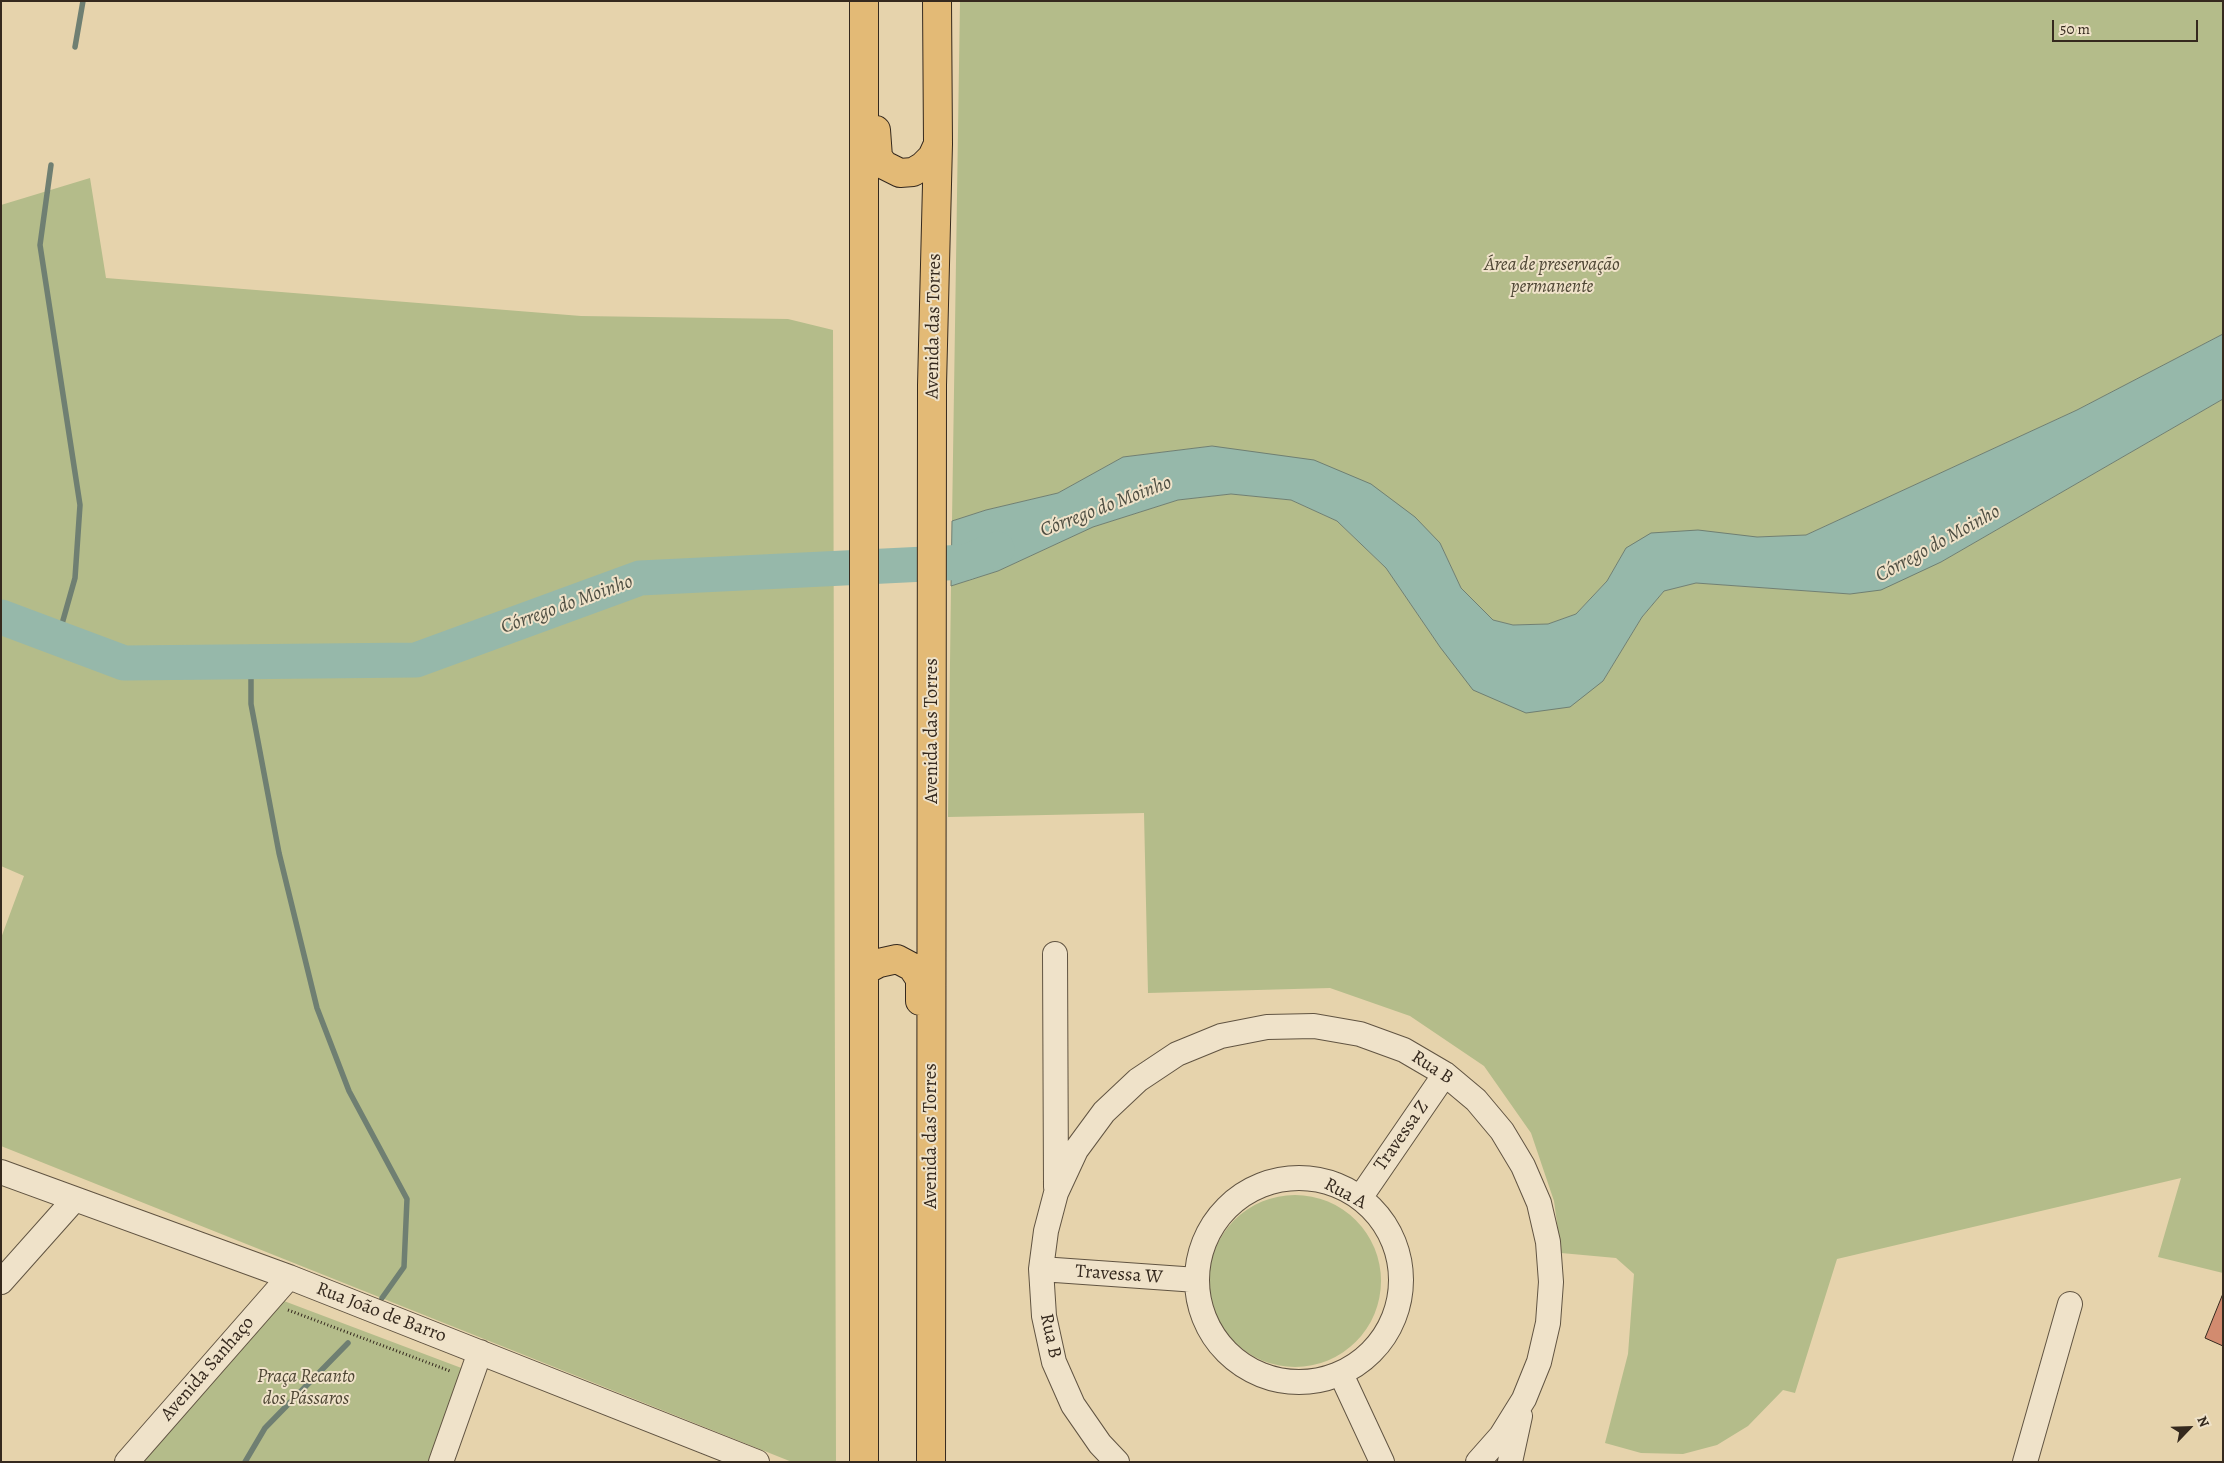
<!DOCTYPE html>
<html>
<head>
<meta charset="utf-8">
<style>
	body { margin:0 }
	#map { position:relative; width:2224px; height:1463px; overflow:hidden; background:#e6d3ac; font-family:Alegreya,serif }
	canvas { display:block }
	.frame { position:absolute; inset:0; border:2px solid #35291e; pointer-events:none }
	.north { position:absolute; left:2164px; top:1403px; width:50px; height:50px; -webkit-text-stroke:4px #efe2c9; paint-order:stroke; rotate:66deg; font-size:14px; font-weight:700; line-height:20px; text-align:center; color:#35291e }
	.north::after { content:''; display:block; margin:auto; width:18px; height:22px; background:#35291e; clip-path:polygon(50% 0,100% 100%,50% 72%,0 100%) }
	.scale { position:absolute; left:2052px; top:20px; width:146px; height:22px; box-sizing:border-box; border:2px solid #35291e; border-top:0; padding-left:6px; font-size:15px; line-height:18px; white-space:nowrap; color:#35291e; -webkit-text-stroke:4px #efe2c9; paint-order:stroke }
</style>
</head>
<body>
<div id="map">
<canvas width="2224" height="1463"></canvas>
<div class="frame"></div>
<div class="north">N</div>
<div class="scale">50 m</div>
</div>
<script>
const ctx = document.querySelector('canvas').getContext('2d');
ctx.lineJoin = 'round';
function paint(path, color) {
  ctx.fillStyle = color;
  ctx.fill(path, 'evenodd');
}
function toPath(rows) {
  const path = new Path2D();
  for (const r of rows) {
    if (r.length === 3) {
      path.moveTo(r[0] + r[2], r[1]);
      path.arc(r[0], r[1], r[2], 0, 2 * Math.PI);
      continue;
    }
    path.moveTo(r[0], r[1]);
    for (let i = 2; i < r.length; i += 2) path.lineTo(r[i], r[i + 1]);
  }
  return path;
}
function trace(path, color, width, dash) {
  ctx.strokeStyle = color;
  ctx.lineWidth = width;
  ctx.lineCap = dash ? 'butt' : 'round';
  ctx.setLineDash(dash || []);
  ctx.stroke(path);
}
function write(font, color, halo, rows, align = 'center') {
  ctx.font = font + ' Alegreya,serif';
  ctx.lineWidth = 4;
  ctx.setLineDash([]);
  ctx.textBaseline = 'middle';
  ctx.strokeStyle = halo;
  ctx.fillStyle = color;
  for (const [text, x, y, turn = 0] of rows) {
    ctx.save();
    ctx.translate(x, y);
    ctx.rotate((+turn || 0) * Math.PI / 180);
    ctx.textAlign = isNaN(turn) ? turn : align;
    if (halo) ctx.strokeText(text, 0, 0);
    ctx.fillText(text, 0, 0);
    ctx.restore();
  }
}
const green = toPath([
	[960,1,2223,1,2223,334,2077,410,1806,535,1757,537,1626,548,1607,581,1576,614,1548,624,1513,625,1493,620,1461,588,1440,543,1212,446,1123,457,1058,493,986,510,952,521],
	[90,178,106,278,581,316,788,319,833,330,836,1462,792,1462,1,1146,1,938,24,876,1,866,1,205],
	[2223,399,2223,1273,2158,1257,2181,1178,1837,1259,1795,1393,1783,1390,1748,1426,1717,1445,1683,1454,1641,1453,1605,1443,1628,1354,1634,1274,1616,1258,1561,1253,1554,1201,1531,1133,1484,1066,1410,1016,1330,988,1148,993,1144,813,948,817,951,586,998,571,1093,527,1178,500,1231,494,1291,500,1337,521,1386,568,1440,647,1603,681,1642,617,1664,591,1696,583,1850,594,1941,562],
	[1295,1281,86],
	[284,1301,464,1369,430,1462,142,1462]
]);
const water = toPath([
	[2223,334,2223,399,1941,562,1881,590,1850,594,1696,583,1664,591,1642,617,1603,681,1570,707,1526,713,1473,690,1440,647,1386,568,1337,521,1291,500,1231,494,1178,500,1093,527,998,571,951,586,952,521,986,510,1058,493,1123,457,1212,446,1314,460,1371,484,1415,517,1440,543,1461,588,1493,620,1513,625,1548,624,1576,614,1607,581,1626,548,1651,533,1698,530,1757,537,1806,535,2077,410,2223,334]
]);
const stream = toPath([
	[75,47,83,1],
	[51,165,40,245,80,505,75,578,58,638],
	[251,662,251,704,279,853,317,1008,349,1091,407,1199,404,1267,382,1298],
	[245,1462,265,1428,348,1343]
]);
const river = toPath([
	[1,617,124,663,416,660,640,578,966,562,997,549]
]);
const building = toPath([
	[2222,1296,2223,1296,2223,1346,2205,1338,2222,1296]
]);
const path = toPath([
	[288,1310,450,1371]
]);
const street = toPath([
	[1055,954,1056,1187],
	[1,1172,289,1277,757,1462],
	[1299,1280,102],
	[1360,1198,1445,1074],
	[1041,1269,1197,1280],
	[1,1282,74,1200],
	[1341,1374,1382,1462],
	[127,1462,289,1277],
	[441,1462,480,1352],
	[1117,1462,1100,1444,1073,1405,1054,1362,1044,1316,1041,1269,1046,1231,1056,1193,1076,1150,1104,1112,1138,1080,1177,1054,1221,1036,1267,1027,1314,1026,1360,1034,1404,1050,1445,1074,1476,1100,1502,1131,1523,1166,1539,1203,1548,1242,1551,1282,1548,1323,1539,1362,1524,1399,1501,1436,1478,1462],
	[1510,1462,1520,1416],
	[2025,1462,2070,1304]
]);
const primary = toPath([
	[864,1,864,1462],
	[876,130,878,157,884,165,900,173,913,172,923,166,932,157,938,144],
	[864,971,879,963,897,959,912,967,920,979,920,1001],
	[931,1462,932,385,938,144,937,1]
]);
const parkNames = [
	["Área de preservação",1552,265],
	["permanente",1552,287],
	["Praça Recanto",306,1377],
	["dos Pássaros",306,1399]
];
const streetNames = [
	["Avenida das Torres",934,326,-89],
	["Avenida das Torres",932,731,-90],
	["Rua B",1432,1068,33],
	["Avenida das Torres",931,1136,-90],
	["Travessa Z",1402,1136,-55],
	["Rua A",1345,1194,28],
	["Travessa W",1119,1275,4],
	["Rua João de Barro",381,1313,21],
	["Rua B",1050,1336,78],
	["Avenida Sanhaço",208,1369,-49]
];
const waterNames = [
	["Córrego do Moinho",1106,507,-21],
	["Córrego do Moinho",1938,544,-29],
	["Córrego do Moinho",567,605,-20]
];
paint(green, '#b4bc8a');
paint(water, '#96b8aa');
trace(water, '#6f7f72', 1);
trace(stream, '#6f7f72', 5.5);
trace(river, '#96b8aa', 35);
paint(building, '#d28b6f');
trace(building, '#35291e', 1);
trace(street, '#615442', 26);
trace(primary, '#35291e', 30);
trace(path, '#35291e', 3, [1, 2.5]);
trace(street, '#efe2c9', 24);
trace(primary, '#e3ba76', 28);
write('italic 19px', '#4e4634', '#efe2c9', parkNames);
write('19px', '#35291e', '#efe2c9', streetNames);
write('italic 20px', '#4d4d41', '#efe2c9', waterNames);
</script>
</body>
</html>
